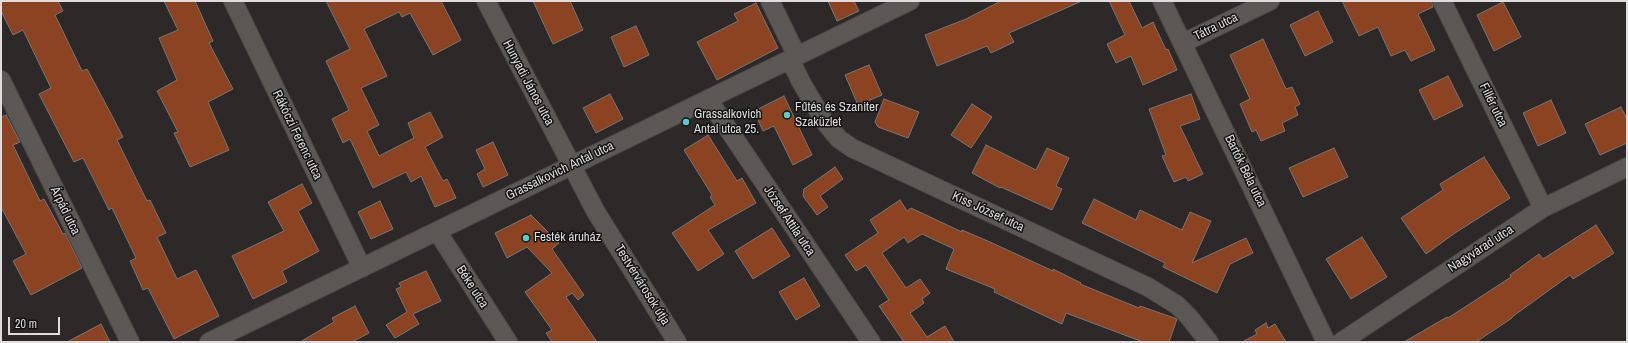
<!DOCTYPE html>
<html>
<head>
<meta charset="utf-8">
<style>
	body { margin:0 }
	#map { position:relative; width:1628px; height:343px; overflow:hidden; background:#2c2928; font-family:"Archivo Narrow",sans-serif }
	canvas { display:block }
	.frame { position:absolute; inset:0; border:2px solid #dfdddd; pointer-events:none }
	.scale { position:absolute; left:8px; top:317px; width:52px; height:18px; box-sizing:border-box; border:2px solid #dfdddd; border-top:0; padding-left:5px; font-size:12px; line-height:14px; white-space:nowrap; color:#dfdddd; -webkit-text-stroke:3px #131212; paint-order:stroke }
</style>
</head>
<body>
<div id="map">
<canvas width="1628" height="343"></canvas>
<div class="frame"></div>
<div class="scale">20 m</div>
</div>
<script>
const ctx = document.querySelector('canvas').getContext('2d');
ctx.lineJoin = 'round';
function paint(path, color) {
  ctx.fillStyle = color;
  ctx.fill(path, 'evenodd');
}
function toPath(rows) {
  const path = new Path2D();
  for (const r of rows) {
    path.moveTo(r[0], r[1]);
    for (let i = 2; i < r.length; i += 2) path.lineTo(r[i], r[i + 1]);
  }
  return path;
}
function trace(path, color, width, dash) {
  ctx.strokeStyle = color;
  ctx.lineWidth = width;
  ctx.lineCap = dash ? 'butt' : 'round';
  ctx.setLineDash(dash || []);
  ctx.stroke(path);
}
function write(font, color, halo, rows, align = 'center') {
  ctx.font = font + ' "Archivo Narrow",sans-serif';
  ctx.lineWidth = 3;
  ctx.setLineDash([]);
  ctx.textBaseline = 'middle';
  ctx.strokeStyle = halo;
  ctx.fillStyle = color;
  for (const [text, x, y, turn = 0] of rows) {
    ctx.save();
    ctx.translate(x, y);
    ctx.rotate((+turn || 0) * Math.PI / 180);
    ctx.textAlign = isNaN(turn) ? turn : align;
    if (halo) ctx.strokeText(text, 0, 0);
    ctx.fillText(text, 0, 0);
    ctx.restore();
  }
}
const building = toPath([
	[1,1,58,1,63,11,55,15,82,71,87,69,110,112,123,137,117,140,147,201,150,200,166,233,157,237,177,279,196,270,219,316,174,339,148,288,143,290,130,261,136,258,112,208,109,210,83,158,74,162,39,94,51,88,23,30,13,35,1,11,1,1],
	[164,1,195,1,213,41,209,43,233,89,208,102,229,150,190,167,174,133,178,132,157,91,177,80,159,38,178,30,164,1],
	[326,1,441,1,461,40,433,55,410,13,402,17,399,12,364,29,387,76,361,88,379,125,367,131,379,156,414,138,408,123,430,112,443,137,425,147,443,181,447,179,456,198,435,207,421,176,411,182,406,172,373,188,350,139,343,143,332,119,349,110,326,61,350,49,326,1],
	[533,1,570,1,583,30,553,44,533,1],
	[828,1,854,1,859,11,837,21,828,1],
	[1001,1,1082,1,1009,33,1014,42,991,53,987,46,937,66,925,35,966,19,1001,1],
	[1109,1,1129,1,1142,28,1153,22,1166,50,1168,49,1177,70,1143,85,1131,56,1116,63,1107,44,1125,35,1109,1],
	[1342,1,1432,1,1433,7,1418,14,1435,50,1411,61,1405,50,1391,56,1378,27,1359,36,1342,1],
	[1503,2,1521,37,1494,51,1477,15,1503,2],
	[756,3,778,48,717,80,697,42,738,21,734,14,756,3],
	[1318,11,1333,42,1305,56,1290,25,1318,11],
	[636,26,649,55,624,67,611,37,636,26],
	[1263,39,1286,89,1292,87,1300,104,1295,107,1298,115,1282,123,1285,131,1261,141,1256,130,1252,132,1240,104,1250,99,1230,55,1263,39],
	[869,65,882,95,858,105,845,75,869,65],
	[1448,76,1463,106,1434,120,1419,90,1448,76],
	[610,94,623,119,596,133,583,108,610,94],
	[1191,94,1200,119,1180,126,1203,174,1188,181,1186,177,1174,182,1162,156,1166,155,1149,109,1191,94],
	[784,96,812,155,793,165,774,126,763,131,754,111,784,96],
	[884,99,919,112,908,138,878,127,875,122,884,99],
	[1551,100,1566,133,1538,146,1523,113,1551,100],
	[972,104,992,117,971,148,951,135,972,104],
	[1621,107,1627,119,1627,143,1600,155,1585,124,1621,107],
	[6,115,20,142,13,145,40,201,44,199,63,234,65,233,82,268,31,295,13,261,26,254,1,207,1,117,6,115],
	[708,135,737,181,742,178,756,203,708,230,724,254,698,271,672,233,715,205,710,197,712,195,684,150,708,135],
	[493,142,508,175,483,187,477,174,485,169,476,150,493,142],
	[986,145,1036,170,1047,148,1069,158,1056,186,1062,189,1052,210,1001,187,1000,188,972,173,986,145],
	[1334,148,1348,177,1303,197,1289,168,1334,148],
	[1484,157,1510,198,1455,233,1426,254,1401,218,1443,190,1440,184,1484,157],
	[835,167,843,179,820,196,828,207,817,215,803,196,804,189,835,167],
	[302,184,312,203,298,211,319,251,282,271,287,282,253,299,232,256,284,231,268,202,302,184],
	[1094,199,1136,220,1140,210,1182,230,1190,212,1211,221,1192,263,1246,238,1253,253,1230,264,1217,293,1163,267,1165,263,1082,223,1094,199],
	[900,200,907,211,911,208,962,232,962,230,990,242,1053,271,1053,269,1081,283,1080,284,1139,308,1140,306,1177,319,1169,342,1143,342,1066,313,1062,324,994,292,995,289,946,269,954,249,922,234,908,243,904,237,882,253,906,288,920,279,930,293,922,299,924,303,910,313,927,337,945,326,954,342,904,342,879,306,889,300,866,265,856,271,845,255,878,233,870,220,900,200],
	[380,201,393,229,371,239,358,212,380,201],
	[531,215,559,243,552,249,584,295,578,300,572,293,566,297,597,342,552,342,546,333,552,330,525,292,552,273,527,247,507,258,495,233,531,215],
	[1596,225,1614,253,1573,279,1570,275,1512,317,1512,318,1476,342,1404,342,1447,317,1448,318,1511,277,1510,275,1539,254,1543,259,1596,225],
	[772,228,790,256,753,279,735,251,772,228],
	[1362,237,1387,277,1351,299,1326,259,1362,237],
	[426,271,441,301,413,314,419,324,395,338,386,325,407,312,396,289,401,287,399,283,426,271],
	[804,278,820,306,796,320,779,292,804,278],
	[355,306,369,333,352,342,300,342,334,322,332,318,355,306],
	[1266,323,1268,328,1275,324,1286,342,1242,342,1257,334,1255,330,1266,323],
	[101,324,110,342,67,342,101,324]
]);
const minor = toPath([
	[233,1,362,268],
	[486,1,596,212,677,342],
	[770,1,797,56],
	[1162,1,1326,342],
	[1442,1,1543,208],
	[1183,43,1270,1],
	[790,59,801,82,824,121,839,139,852,148,1148,287,1177,305,1189,317,1209,342],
	[1,80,130,342],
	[708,99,871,342],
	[437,231,508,342],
	[209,342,910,1],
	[1341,342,1543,208,1627,167]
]);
const markers = [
	[787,115,4,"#53cdcb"],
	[686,122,4,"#53cdcb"],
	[526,238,4,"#53cdcb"]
];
const streetNames = [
	["Tátra utca",1216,27,-26],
	["Hunyadi János utca",528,83,62],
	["Fillér utca",1493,105,64],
	["Rákóczi Ferenc utca",297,135,64],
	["Grassalkovich Antal utca",560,171,-26],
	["Bartók Béla utca",1245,171,64],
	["Árpád utca",65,211,64],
	["Kiss József utca",988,212,25],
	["József Attila utca",789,221,56],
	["Nagyvárad utca",1481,249,-33],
	["Testvérvárosok útja",642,285,58],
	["Béke utca",472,287,57]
];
const poiNames = [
	["Fűtés és Szaniter",795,108],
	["Szaküzlet",795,123],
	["Grassalkovich",694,115],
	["Antal utca 25.",694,130],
	["Festék áruház",534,238]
];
paint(building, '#8c4321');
trace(building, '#797675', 1);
trace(minor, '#494746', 20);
trace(minor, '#5b5856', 18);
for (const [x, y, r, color] of markers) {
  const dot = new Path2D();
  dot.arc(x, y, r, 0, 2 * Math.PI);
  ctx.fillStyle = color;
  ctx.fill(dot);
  trace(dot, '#131212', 1.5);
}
write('13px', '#dfdddd', '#131212', streetNames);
write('13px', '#dfdddd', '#131212', poiNames, 'left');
</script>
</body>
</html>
